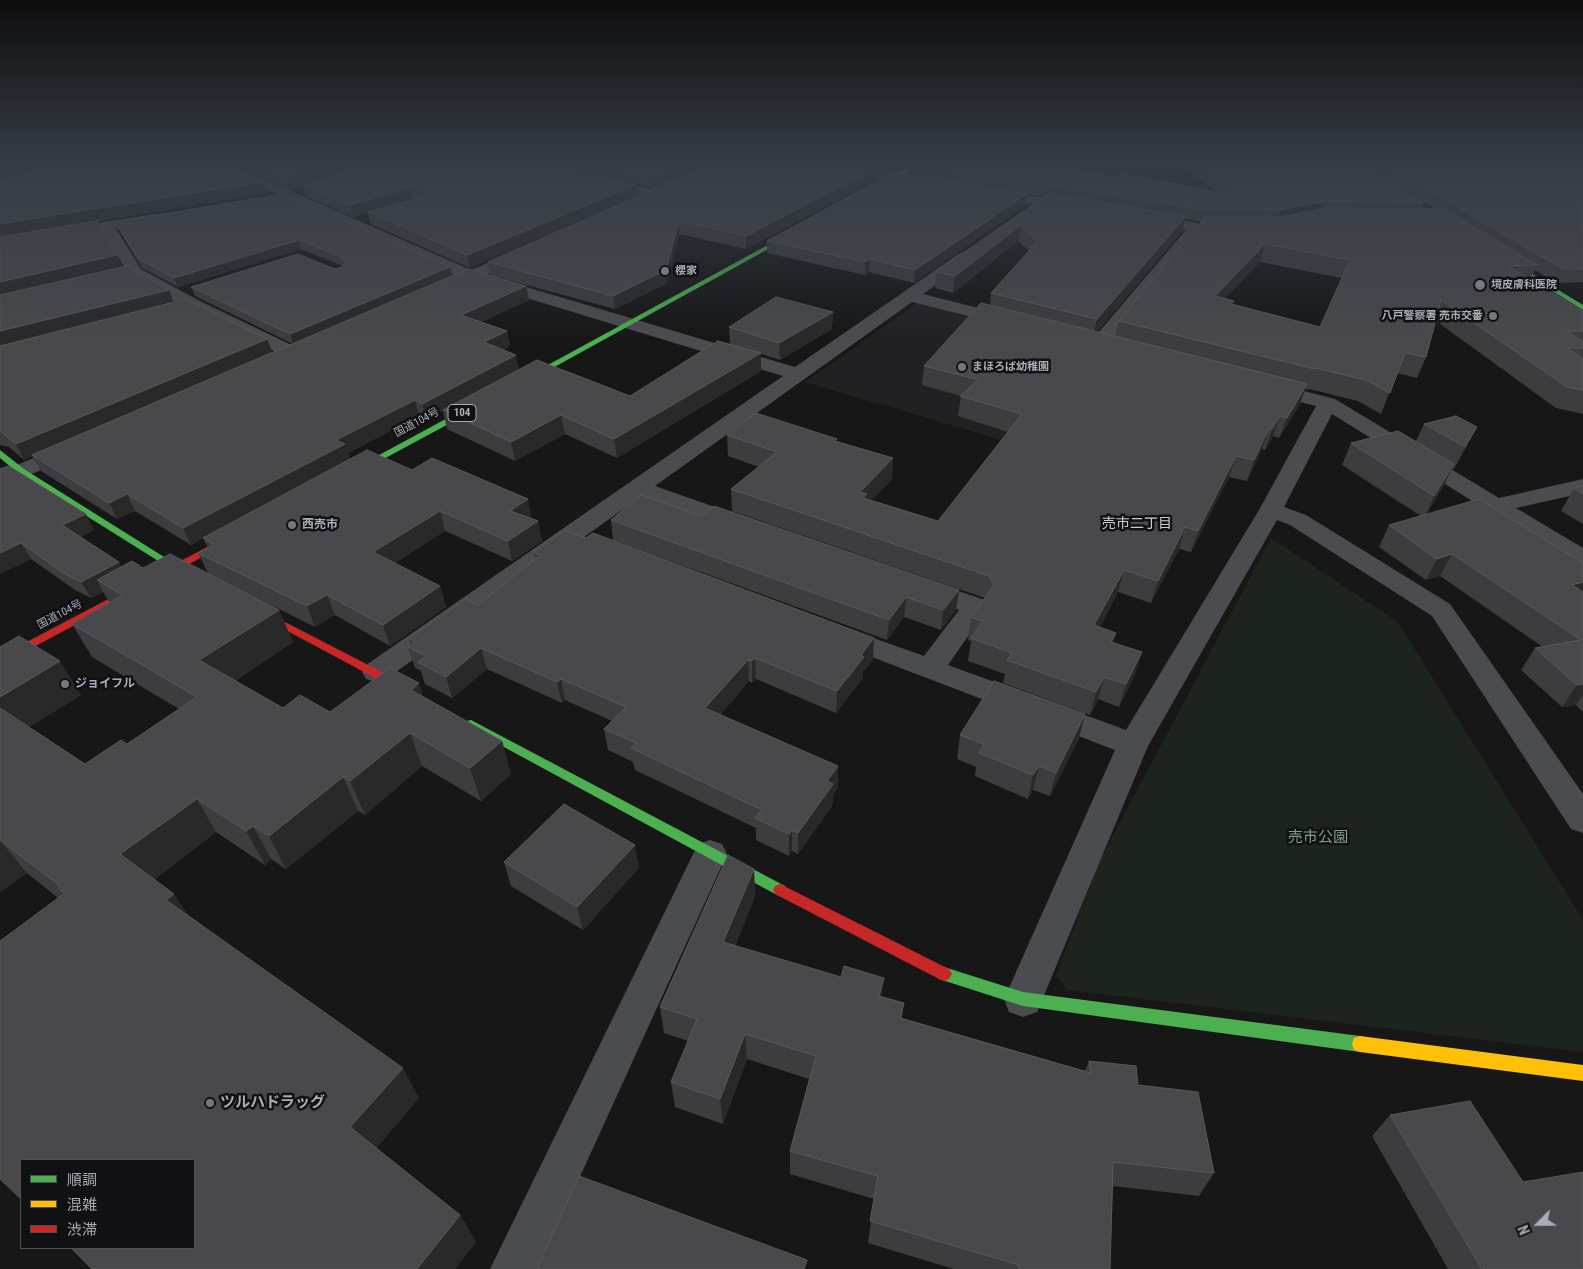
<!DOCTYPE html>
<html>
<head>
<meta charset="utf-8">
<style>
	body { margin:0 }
	#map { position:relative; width:1583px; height:1269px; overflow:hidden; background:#171717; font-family:"Roboto Condensed","Noto Sans JP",sans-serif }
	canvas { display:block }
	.legend { position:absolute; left:20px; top:1159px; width:175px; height:90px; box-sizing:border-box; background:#111113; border:1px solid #4d4f55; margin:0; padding:6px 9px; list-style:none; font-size:15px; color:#a8adb8 }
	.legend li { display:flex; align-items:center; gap:10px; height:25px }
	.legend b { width:25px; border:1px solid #4d4f55 }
	.north { position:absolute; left:1513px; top:1199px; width:50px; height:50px; -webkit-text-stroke:4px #111113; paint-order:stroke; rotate:247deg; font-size:14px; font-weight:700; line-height:20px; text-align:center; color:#a8adb8 }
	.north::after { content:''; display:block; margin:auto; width:18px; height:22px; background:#a8adb8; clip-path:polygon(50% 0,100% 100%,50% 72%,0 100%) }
</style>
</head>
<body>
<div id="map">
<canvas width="1583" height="1269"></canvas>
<ul class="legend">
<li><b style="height:6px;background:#4caf50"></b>順調</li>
<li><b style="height:6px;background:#ffc107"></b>混雑</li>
<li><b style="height:6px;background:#c62828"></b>渋滞</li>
</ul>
<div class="north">N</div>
</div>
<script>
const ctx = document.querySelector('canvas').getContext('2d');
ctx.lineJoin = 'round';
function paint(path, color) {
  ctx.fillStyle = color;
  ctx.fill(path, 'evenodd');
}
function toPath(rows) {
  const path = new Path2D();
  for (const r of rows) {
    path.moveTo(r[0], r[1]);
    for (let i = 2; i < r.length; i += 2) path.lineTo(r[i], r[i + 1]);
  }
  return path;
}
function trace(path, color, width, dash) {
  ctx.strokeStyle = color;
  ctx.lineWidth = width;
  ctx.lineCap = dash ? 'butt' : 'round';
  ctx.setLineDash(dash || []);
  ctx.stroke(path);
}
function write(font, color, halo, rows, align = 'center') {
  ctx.font = font + ' "Roboto Condensed","Noto Sans JP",sans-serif';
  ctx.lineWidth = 5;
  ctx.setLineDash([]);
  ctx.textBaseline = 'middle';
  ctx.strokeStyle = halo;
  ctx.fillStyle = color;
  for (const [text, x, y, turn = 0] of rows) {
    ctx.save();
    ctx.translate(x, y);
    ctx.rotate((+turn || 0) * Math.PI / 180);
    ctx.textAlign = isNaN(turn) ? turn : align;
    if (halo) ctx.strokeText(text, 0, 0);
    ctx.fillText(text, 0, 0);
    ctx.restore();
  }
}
const built = toPath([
	[917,303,1112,352,1022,446,805,382]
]);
const green = toPath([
	[1271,538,1398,622,1583,920,1583,1052,1067,990,1056,975,1098,864]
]);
const street = toPath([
	[207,162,225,162,471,270,518,250,530,250,532,253,530,256,486,275,795,367,960,253,966,251,972,253,974,256,972,259,923,294,1014,317,1017,321,1014,325,1008,326,912,302,655,486,749,519,752,524,749,529,740,531,731,529,640,497,386,679,376,682,366,679,362,672,366,665,783,376,471,281,450,291,438,291,436,287,438,283,457,276,207,162],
	[519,162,542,162,662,192,664,195,657,199,520,165,519,162],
	[806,162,835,162,921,179,928,183,921,187,812,166,806,162],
	[990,190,1074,203,1079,204,1081,207,1079,210,1074,211,985,197,983,194,990,190],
	[154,214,159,215,161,218,159,221,116,229,141,269,200,301,300,349,302,353,300,357,293,359,286,357,188,309,129,275,103,231,0,249,0,239,154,214],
	[1148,215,1196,223,1201,224,1203,227,1106,348,1099,350,1092,348,1090,344,1092,340,1186,230,1143,222,1141,219,1143,216,1148,215],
	[1265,381,1335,399,1499,498,1583,479,1583,493,1516,508,1583,548,1583,567,1574,564,1332,414,1284,507,1306,515,1450,604,1583,794,1583,833,1571,829,1432,616,1290,525,1277,520,1148,746,1037,1012,1023,1017,1009,1012,1004,999,1115,750,830,641,826,635,830,629,840,626,924,656,959,610,914,594,910,588,914,582,923,580,932,582,985,600,989,606,948,665,1126,730,1259,510,1316,406,1258,391,1255,387,1258,383,1265,381],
	[72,442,80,444,83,449,80,454,0,487,0,472,72,442],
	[710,840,722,844,727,854,538,1269,490,1269,698,844,710,840]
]);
const fast = toPath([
	[799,228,802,230,801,231,520,386,513,384,799,228],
	[1497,255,1501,255,1583,305,1583,310,1497,257,1497,255],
	[479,401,482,402,482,406,352,476,346,476,344,474,479,401],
	[0,450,24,469,196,577,191,580,187,579,18,473,0,458,0,450],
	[471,720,785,886,787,890,785,894,780,896,775,894,467,727,465,724,467,721,471,720],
	[944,967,1023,992,1360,1036,1366,1038,1368,1044,1366,1050,1360,1052,1023,1006,939,979,936,974,939,969,944,967]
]);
const slow = toPath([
	[918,162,925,162,870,193,865,192,918,162],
	[1360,1036,1583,1065,1583,1081,1360,1052,1354,1050,1352,1044,1354,1038,1360,1036]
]);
const jam = toPath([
	[232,534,236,535,237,537,236,539,0,665,0,656,232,534],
	[252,605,417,690,419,693,417,696,409,696,248,610,247,608,248,606,252,605],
	[780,884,949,969,952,974,949,979,944,981,939,979,775,894,773,890,775,886,780,884]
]);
const wall = toPath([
	[0,162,267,193,97,221,117,255,122,267,169,290,174,303,272,353,293,344,195,296,191,287,335,269,342,267,343,266,301,249,178,287,142,268,119,230,115,222,283,194,450,267,452,276,526,286,529,300,481,322,507,331,510,346,503,350,519,370,630,396,730,344,729,327,833,312,832,329,780,360,761,354,761,371,617,458,565,434,515,461,447,429,443,411,426,419,419,416,348,453,350,460,412,470,538,521,542,541,512,561,445,531,395,563,440,586,446,607,390,646,335,615,315,627,217,578,279,610,293,642,235,681,283,708,330,712,424,697,502,741,511,774,481,801,422,766,365,815,358,811,286,869,271,859,265,865,216,832,154,880,188,915,419,1098,376,1148,460,1215,476,1242,455,1269,92,1269,58,898,27,873,0,892,0,647,81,695,29,727,85,764,127,744,179,709,92,657,72,624,110,603,103,592,91,598,75,590,31,559,0,574,2,468,94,530,80,537,119,562,121,567,208,573,198,553,208,548,203,538,191,545,135,511,117,519,41,471,32,456,24,460,9,447,0,445],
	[230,162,372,162,289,189],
	[552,162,714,162,655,188],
	[844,162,907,162,889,172],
	[1178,162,1359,162,1424,203,1422,209,1435,209,1359,162,1583,162,1583,282,1556,283,1535,270,1530,279,1583,311,1583,414,1556,408,1436,321,1426,357,1417,378,1397,373,1381,414,1358,401,1309,389,1308,390,1305,389,1300,404,1279,438,1273,436,1265,450,1262,449,1247,481,1229,477,1191,552,1179,549,1151,603,1118,592,1100,627,1116,633,1113,642,1135,675,1119,707,1098,699,1090,715,1003,683,1005,674,968,661,971,641,968,640,971,617,985,598,732,511,731,489,759,467,728,456,727,435,837,441,893,458,892,479,871,500,938,521,1008,432,958,416,961,396,922,385,924,366,990,305,991,293,1029,251,1018,241,953,293,935,288,936,272,1044,197,1027,194,1025,206,914,283,869,272,865,275,767,253,767,241,908,176,909,164,1119,178,1215,191],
	[1185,219,1202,221,1119,321,1115,336,1097,332,1182,231],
	[1260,262,1342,278,1320,327,1233,304,1225,298],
	[874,169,873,181,746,249,679,234,667,283,615,309,490,275,488,262],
	[303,185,636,185,637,196,470,268,371,224,368,212,353,217,306,196],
	[1424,424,1466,448,1454,469,1452,468,1444,485,1426,515,1583,563,1583,712,1576,705,1562,707,1521,670,1535,648,1543,647,1440,576,1426,580,1379,547,1389,525,1421,516,1342,465,1351,443,1416,441],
	[1583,486,1583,524,1561,511,1574,488],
	[701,516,959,590,956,610,941,630,904,617,887,640,613,540,611,520],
	[533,552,873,660,863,672,863,678,836,713,756,679,752,683,749,681,720,715,838,766,838,788,833,794,832,806,798,854,792,851,789,856,756,840,756,828,635,770,633,762,608,750,604,729,612,721,565,700,562,703,487,669,452,698,425,684,421,671,415,668,408,647,411,645,409,638,478,605,535,560],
	[960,735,1079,738,1050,796,1033,790,1028,799,975,776,976,767,957,759],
	[504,862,639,868,583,930,511,886],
	[754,869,755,896,735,946,882,997,904,1003,902,1018,1085,1071,1089,1061,1138,1085,1214,1173,1199,1196,1113,1186,1110,1269,954,1269,868,1243,874,1199,790,1174,790,1151,809,1079,747,1059,723,1124,675,1107,671,1082,688,1041,664,1033,660,1007],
	[1390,1115,1523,1182,1583,1269,1448,1269,1372,1136]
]);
const shadedWall = toPath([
	[24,162,74,162,0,181,0,168],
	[334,162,372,162,289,189,286,178],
	[688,162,714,162,655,188,654,177],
	[890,162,907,162,889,172],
	[874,169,873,181,746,249,746,236],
	[263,182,267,193,0,238,0,224],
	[636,185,637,196,470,268,467,255],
	[410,188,412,199,353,217,350,205],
	[1027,194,1025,206,914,283,915,270],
	[1324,201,1320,213,1277,222,1280,210],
	[1186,216,1182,231,1093,336,1097,319],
	[679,221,679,234,667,283,615,309,613,296],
	[1021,225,1018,241,953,293,955,276],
	[299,240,301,249,178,287,174,278],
	[1265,244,1260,262,1209,315,1215,296],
	[117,255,122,268,0,297,0,282],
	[870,259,869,272,865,275,865,262],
	[450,267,452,276,293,344,290,334],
	[526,286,529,300,465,329,461,315],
	[169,290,174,303,0,347,0,331],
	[833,312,832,329,780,360,779,343],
	[507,331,510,346,488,357,484,342],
	[267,339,273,353,32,455,32,456,24,460,16,444],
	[761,353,761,371,617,458,614,439],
	[516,355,519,370,426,419,422,404],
	[1307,384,1300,404,1279,438,1287,418],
	[415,400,419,416,348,453,350,460,191,545,183,528,336,440],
	[561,415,565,434,515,461,511,442],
	[1280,416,1273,436,1265,450,1272,429],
	[1477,427,1466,448,1454,469,1465,447],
	[1269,428,1262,449,1247,481,1254,460],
	[1236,456,1229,477,1191,552,1198,531],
	[893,458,892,479,866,506,860,492],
	[1454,464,1444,485,1424,518,1434,496],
	[127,494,135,511,117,519,109,503],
	[528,499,532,519,510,511],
	[440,511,445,531,379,573,373,552],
	[86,514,94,530,71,541,62,525],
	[538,521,542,541,512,561,508,541],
	[1185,527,1179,549,1151,603,1158,581],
	[21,543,31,559,0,574,0,553],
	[1452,554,1440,576,1426,580,1437,559],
	[119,562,127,579,97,580,103,592,91,598,81,582],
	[1124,570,1118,592,1089,648,1094,625],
	[1583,582,1583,599,1572,585],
	[440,586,446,607,390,646,383,625],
	[959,590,956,610,941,630,943,610],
	[327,595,335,615,315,627,307,606],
	[906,597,904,617,887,640,889,620],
	[279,610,293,642,216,694,199,660],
	[1116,633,1110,655,1111,642],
	[874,638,873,660,863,672,863,678,836,713,837,691,861,655],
	[481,648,487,669,452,698,446,677],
	[1142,652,1135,675,1119,707,1126,684],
	[755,658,756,679,752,683,752,661],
	[748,660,749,681,707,730,705,708],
	[60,661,81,695,16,735,0,714,0,697],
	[1104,677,1098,699,1090,715,1096,692],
	[561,679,565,700,562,703,557,682],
	[419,683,430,717,411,690],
	[1583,684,1583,695,1576,705,1562,707,1577,685],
	[1085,714,1079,738,1050,796,1056,773],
	[410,733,422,766,365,815,350,781],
	[502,741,511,774,481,801,470,768],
	[838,766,838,788,833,794,832,806,798,854,798,833,827,781],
	[1039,766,1033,790,1028,799,1033,775],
	[343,777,358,811,286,869,269,836],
	[197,799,216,832,144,888,120,854],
	[253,826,271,859,265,865,246,831],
	[792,830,792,851,789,856,789,834],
	[0,840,27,873,0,892],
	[635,845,639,868,583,930,577,907],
	[754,869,755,896,726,969,723,942],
	[174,894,196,927,166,900],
	[884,978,881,1004,879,996],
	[745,1034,747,1059,723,1124,720,1099],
	[403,1068,419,1098,369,1156,350,1127],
	[460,1215,476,1242,455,1269,417,1269]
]);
const building = toPath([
	[0,162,24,162,0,168,0,162],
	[74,162,223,162,263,182,0,224,0,180,74,162],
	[252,162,334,162,286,178,252,162],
	[376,162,545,162,636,185,467,255,368,212,421,197,424,191,420,187,410,188,350,205,303,185,376,162],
	[595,162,688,162,654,177,595,162],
	[716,162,840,162,874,169,746,236,679,221,666,270,613,296,488,262,716,162],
	[913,162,1037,162,1119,178,1123,174,1239,196,1195,162,1359,162,1424,203,1324,201,1280,210,1199,209,909,164,913,162],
	[1381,162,1559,162,1583,174,1583,269,1563,269,1381,162],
	[892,173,1027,194,915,270,870,259,865,262,767,241,892,173],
	[283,194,450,267,290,334,191,287,298,254,335,269,342,267,345,263,342,257,299,240,174,278,139,259,115,222,283,194],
	[1048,194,1186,216,1097,319,991,293,1037,242,1021,225,955,276,936,272,1048,194],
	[1326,208,1444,209,1537,265,1508,266,1583,311,1583,331,1567,331,1583,342,1583,348,1567,348,1583,359,1583,390,1567,387,1441,300,1426,357,1405,353,1390,393,1366,380,1316,368,1315,369,1119,321,1205,217,1282,217,1326,208],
	[1265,244,1350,260,1320,327,1231,304,1234,301,1215,296,1265,244],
	[97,221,117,255,0,282,0,237,97,221],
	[127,266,169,290,0,331,0,295,127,266],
	[468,269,526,286,461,315,507,331,484,342,516,355,422,404,415,400,336,440,345,444,183,528,127,494,109,503,32,455,468,269],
	[776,297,833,312,779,343,729,327,776,297],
	[186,299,267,339,16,444,0,431,0,346,186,299],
	[981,303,1307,384,1287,418,1280,416,1272,429,1269,428,1254,460,1236,456,1198,531,1185,527,1158,581,1124,570,1094,625,1116,633,1111,642,1142,652,1126,684,1104,677,1096,692,1007,660,1012,653,971,638,983,621,971,617,994,585,989,576,731,489,777,452,727,435,756,413,837,439,834,441,893,458,860,492,867,494,863,498,938,521,1022,414,960,396,979,380,924,366,981,303],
	[718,341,761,353,614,439,561,415,511,442,443,410,537,360,630,396,718,341],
	[1456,416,1477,427,1465,447,1424,424,1456,416],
	[1398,431,1454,464,1434,496,1351,443,1398,431],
	[367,450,412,470,432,458,528,499,510,511,538,521,508,541,440,511,373,552,440,586,383,625,327,595,307,606,198,553,214,545,203,538,367,450],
	[9,466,86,514,62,525,119,562,81,582,65,574,21,543,0,553,0,469,9,466],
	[1583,486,1583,494,1574,488,1583,486],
	[641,495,701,516,714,506,959,590,943,610,906,597,889,620,611,520,641,495],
	[1479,499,1583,563,1583,582,1572,585,1583,592,1583,684,1577,685,1535,648,1581,640,1452,554,1437,559,1389,525,1479,499],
	[565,531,586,538,593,533,874,638,861,655,864,657,837,691,755,658,752,661,748,660,705,708,838,766,827,781,833,784,798,833,792,830,789,834,755,818,762,810,631,748,636,743,604,729,626,707,561,679,557,682,481,648,446,677,418,662,426,656,408,647,415,642,409,638,466,599,478,605,540,555,533,552,565,531],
	[170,554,279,610,199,660,283,708,300,695,330,712,390,668,419,683,411,690,502,741,470,768,410,733,350,781,343,777,269,836,253,826,246,831,197,799,120,854,174,894,166,900,403,1068,350,1127,460,1215,417,1269,92,1269,71,1248,194,1248,194,1160,21,1160,21,1199,0,1179,0,941,65,893,58,888,60,886,0,840,0,708,85,764,121,740,127,744,197,697,72,624,123,595,97,580,132,561,143,568,170,554],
	[19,636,60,661,0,697,0,647,19,636],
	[994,681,1085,714,1056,773,1039,766,1033,775,979,753,984,744,960,735,994,681],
	[564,804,635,845,577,907,504,862,564,804],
	[728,855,754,869,723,942,841,977,844,966,884,978,879,996,904,1003,900,1018,1091,1073,1089,1061,1136,1066,1138,1085,1198,1092,1214,1173,1113,1162,1110,1269,1019,1269,1019,1265,870,1221,878,1176,790,1151,816,1056,745,1034,720,1099,671,1082,697,1019,660,1007,728,855],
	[1470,1101,1523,1182,1583,1172,1583,1269,1482,1269,1390,1115,1470,1101],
	[579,1176,807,1260,804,1269,537,1269,579,1176]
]);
const markers = [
	[665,271,5,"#757880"],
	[1480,285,6,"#757880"],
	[1493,316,5,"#757880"],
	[962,367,5,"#757880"],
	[292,525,5,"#757880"],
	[65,684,5,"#757880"],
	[210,1103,5,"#757880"]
];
const farPoinames = [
	["櫻家",675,271],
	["境皮膚科医院",1491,285],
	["八戸警察署 売市交番",1483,316,"right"],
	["まほろば幼稚園",972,367]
];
const shields = [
	[462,413,28]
];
const shieldNames = [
	["104",462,413]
];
const farStreetnames = [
	["国道104号",417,423,-28],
	["国道104号",60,615,-28]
];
const poiNames = [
	["西売市",302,525],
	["ジョイフル",75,684]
];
const neighbourhoodNames = [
	["売市二丁目",1137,524]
];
const nearParknames = [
	["売市公園",1318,838]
];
const nearPoinames = [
	["ツルハドラッグ",220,1103]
];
paint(built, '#212123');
paint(green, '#1d241e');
paint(street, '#4b4c50');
paint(fast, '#4caf50');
paint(slow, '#ffc107');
paint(jam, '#c62828');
paint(wall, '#3d3d3f');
paint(shadedWall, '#29292a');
paint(building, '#49494c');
trace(building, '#58595d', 1);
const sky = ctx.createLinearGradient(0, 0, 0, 340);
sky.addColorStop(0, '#0d0d0d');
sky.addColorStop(0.48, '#363c47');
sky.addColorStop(1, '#363c4700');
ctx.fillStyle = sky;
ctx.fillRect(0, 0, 1583, 340);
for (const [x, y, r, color] of markers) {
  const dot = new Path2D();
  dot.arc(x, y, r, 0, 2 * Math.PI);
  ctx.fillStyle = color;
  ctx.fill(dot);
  trace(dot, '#111113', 2);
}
write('bold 11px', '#a8adb8', '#111113', farPoinames, 'left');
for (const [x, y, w] of shields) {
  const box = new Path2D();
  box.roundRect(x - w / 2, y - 8.5, w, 17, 4);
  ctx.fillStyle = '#111113';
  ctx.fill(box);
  trace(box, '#a8adb8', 1);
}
write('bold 11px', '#a8adb8', null, shieldNames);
write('11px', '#a8adb8', '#111113', farStreetnames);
write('bold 12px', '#a8adb8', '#111113', poiNames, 'left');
write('14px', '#c9ccd4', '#111113', neighbourhoodNames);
write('15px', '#7fa381', '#111113', nearParknames);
write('bold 15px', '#a8adb8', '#111113', nearPoinames, 'left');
</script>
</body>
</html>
